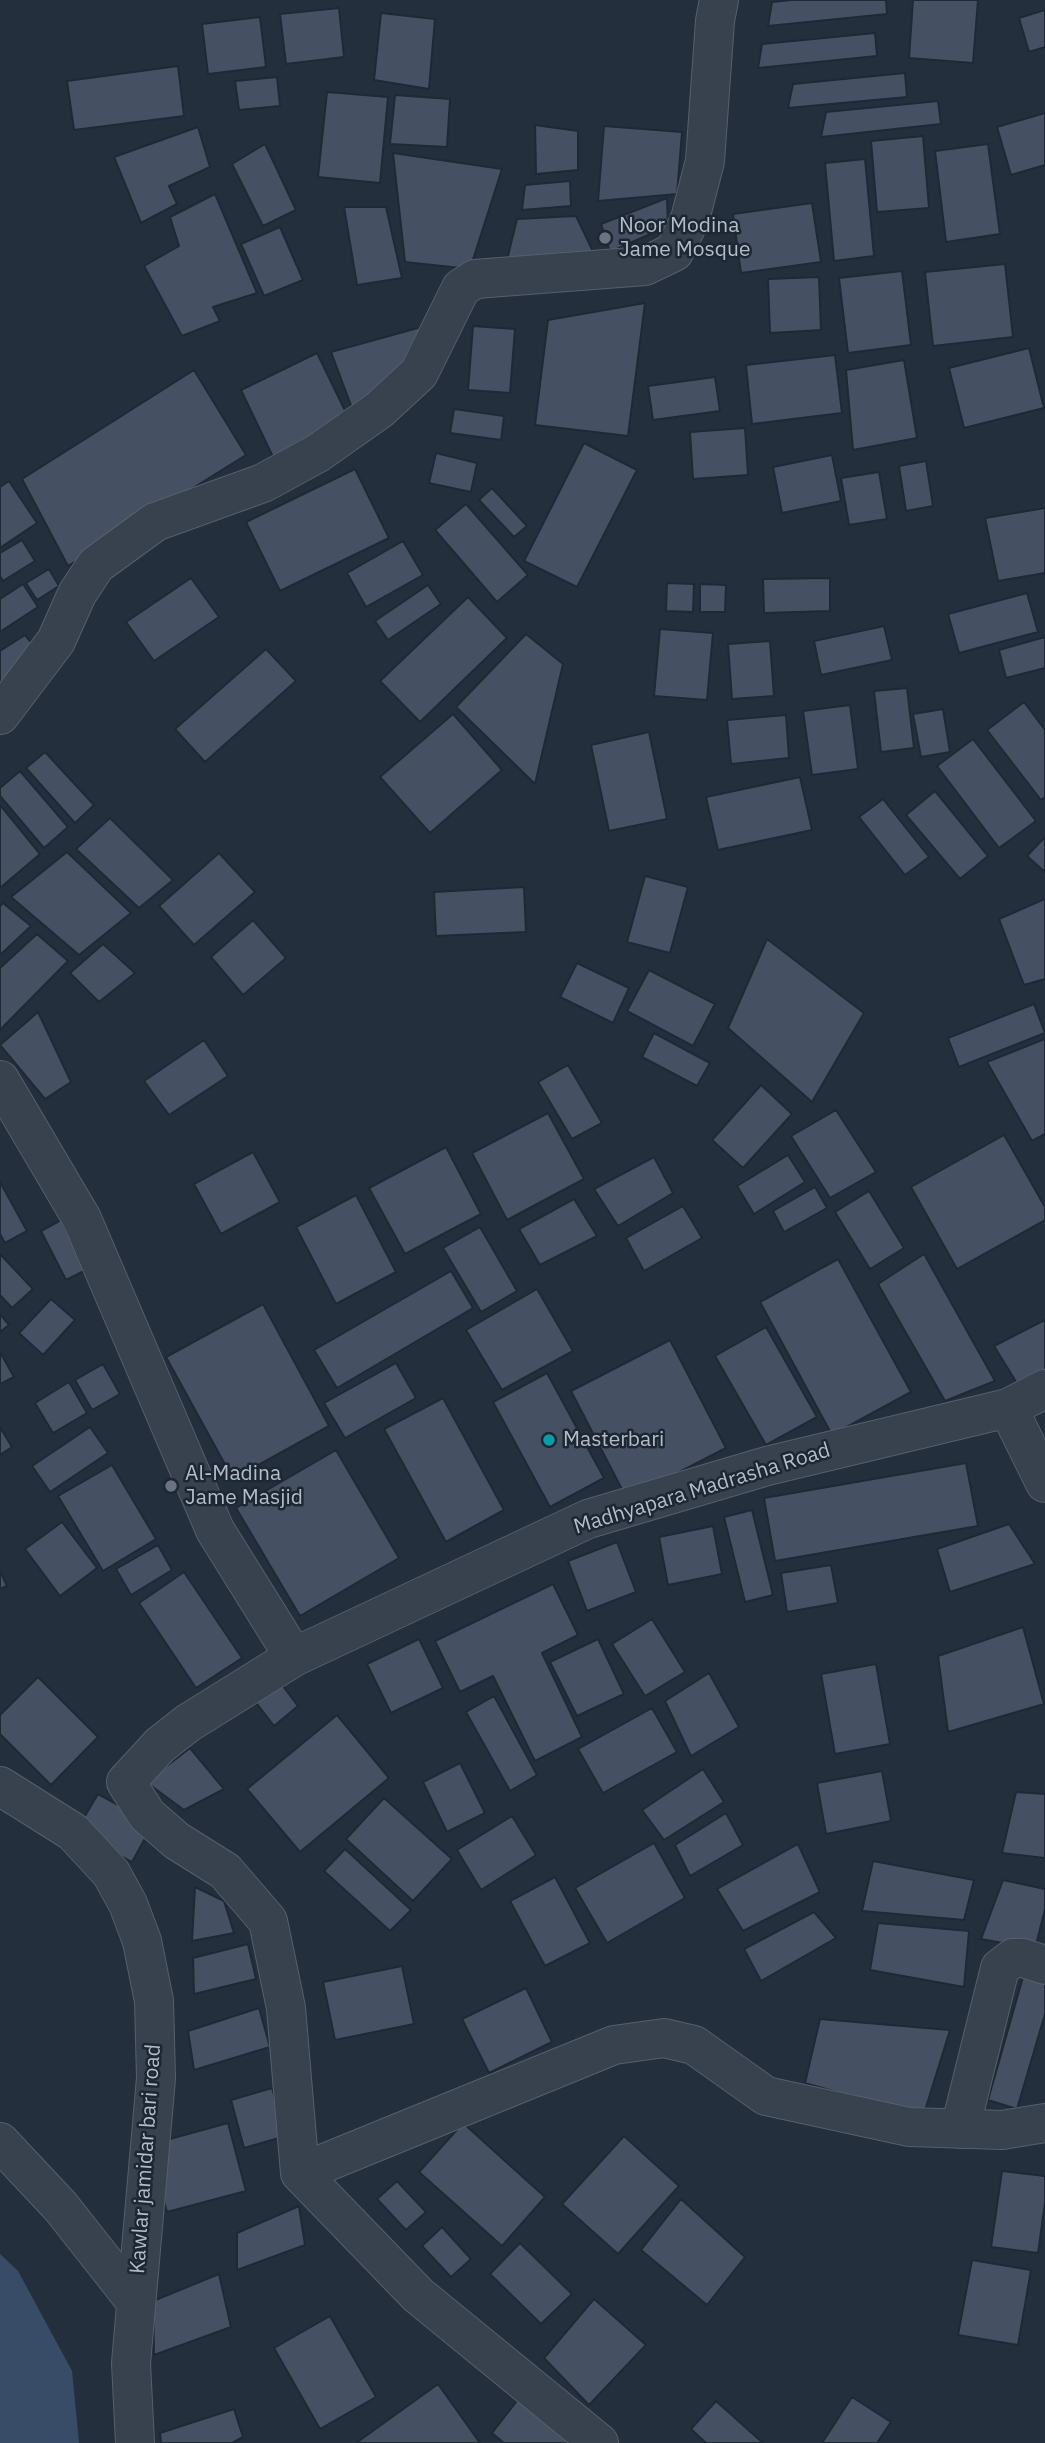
<!DOCTYPE html>
<html>
<head>
<meta charset="utf-8">
<style>
	body { margin:0 }
	canvas { display:block; background:#242f3e }
</style>
</head>
<body>
<canvas width="1045" height="2443"></canvas>
<script>
const ctx = document.querySelector('canvas').getContext('2d');
ctx.lineJoin = 'round';
function paint(path, color) {
  ctx.fillStyle = color;
  ctx.fill(path, 'evenodd');
}
function toPath(rows) {
  const path = new Path2D();
  for (const r of rows) {
    path.moveTo(r[0], r[1]);
    for (let i = 2; i < r.length; i += 2) path.lineTo(r[i], r[i + 1]);
  }
  return path;
}
function trace(path, color, width, dash) {
  ctx.strokeStyle = color;
  ctx.lineWidth = width;
  ctx.lineCap = dash ? 'butt' : 'round';
  ctx.setLineDash(dash || []);
  ctx.stroke(path);
}
function write(font, color, halo, rows, align = 'center') {
  ctx.font = font + ' "IBM Plex Sans",sans-serif';
  ctx.lineWidth = 5;
  ctx.setLineDash([]);
  ctx.textBaseline = 'middle';
  ctx.strokeStyle = halo;
  ctx.fillStyle = color;
  for (const [text, x, y, turn = 0] of rows) {
    ctx.save();
    ctx.translate(x, y);
    ctx.rotate((+turn || 0) * Math.PI / 180);
    ctx.textAlign = isNaN(turn) ? turn : align;
    if (halo) ctx.strokeText(text, 0, 0);
    ctx.fillText(text, 0, 0);
    ctx.restore();
  }
}
const water = toPath([
	[0,2254,18,2271,72,2371,79,2443,0,2443]
]);
const building = toPath([
	[791,0,886,0,887,14,768,26,772,2,791,0],
	[913,0,978,0,973,63,909,58,913,0],
	[339,8,344,57,286,64,280,14,339,8],
	[1045,10,1045,47,1029,52,1019,18,1045,10],
	[381,13,435,19,429,89,374,80,381,13],
	[260,17,266,67,208,74,202,24,260,17],
	[875,33,877,56,758,68,762,44,875,33],
	[178,66,184,116,74,130,67,81,178,66],
	[905,73,907,97,788,108,793,84,905,73],
	[277,77,280,106,239,110,235,81,277,77],
	[327,92,388,97,380,183,318,177,327,92],
	[395,95,450,99,447,147,390,144,395,95],
	[938,101,941,124,821,137,826,112,938,101],
	[1045,113,1045,165,1011,175,997,127,1045,113],
	[535,125,578,131,578,170,536,174,535,125],
	[604,126,682,132,677,194,598,201,604,126],
	[198,127,210,167,169,186,177,204,141,223,114,157,198,127],
	[923,136,929,208,877,212,871,141,923,136],
	[265,144,296,210,263,226,232,164,265,144],
	[988,144,1000,234,946,242,935,151,988,144],
	[393,153,502,169,470,269,405,262,393,153],
	[865,159,874,256,834,261,825,163,865,159],
	[570,181,571,206,522,210,525,185,570,181],
	[215,194,257,293,213,307,220,321,182,336,144,266,179,246,170,217,215,194],
	[667,198,668,226,610,252,601,224,667,198],
	[812,203,821,262,741,273,733,214,812,203],
	[344,207,386,207,402,278,357,285,344,207],
	[576,216,599,264,506,264,517,219,576,216],
	[280,227,303,280,264,296,241,244,280,227],
	[1005,264,1013,337,933,346,925,272,1005,264],
	[902,271,911,345,848,353,839,278,902,271],
	[819,277,821,330,770,333,768,279,819,277],
	[645,303,628,436,535,425,548,320,645,303],
	[425,326,393,387,352,408,331,352,425,326],
	[473,326,515,329,510,393,468,390,473,326],
	[1029,348,1044,408,964,428,949,368,1029,348],
	[317,353,351,423,274,459,241,390,317,353],
	[835,355,842,413,752,424,746,365,835,355],
	[904,360,917,438,853,450,846,370,904,360],
	[194,370,246,455,68,566,22,479,194,370],
	[715,377,720,411,653,420,648,386,715,377],
	[454,409,504,416,501,440,450,433,454,409],
	[745,428,748,475,693,479,690,432,745,428],
	[584,443,637,470,577,587,524,561,584,443],
	[436,453,477,463,471,492,429,483,436,453],
	[832,455,841,501,782,513,773,467,832,455],
	[926,461,933,506,906,511,899,466,926,461],
	[355,469,389,538,280,591,246,522,355,469],
	[879,472,887,519,849,525,841,478,879,472],
	[9,481,37,523,0,548,0,487,9,481],
	[492,488,527,526,514,537,479,500,492,488],
	[466,504,528,575,497,602,435,530,466,504],
	[1045,508,1045,573,998,581,985,518,1045,508],
	[22,540,35,561,3,581,0,576,0,553,22,540],
	[403,541,423,575,366,607,347,573,403,541],
	[49,569,59,586,37,600,26,583,49,569],
	[191,578,219,617,154,661,126,622,191,578],
	[830,578,830,611,764,613,763,579,830,578],
	[667,583,694,584,693,612,666,611,667,583],
	[23,584,38,607,0,632,0,599,23,584],
	[700,584,726,585,725,612,700,612,700,584],
	[428,585,441,604,388,640,375,621,428,585],
	[1027,593,1038,632,959,653,948,614,1027,593],
	[468,597,507,638,420,722,380,681,468,597],
	[884,626,892,660,821,675,814,641,884,626],
	[660,629,713,633,707,700,654,696,660,629],
	[526,634,563,664,535,784,456,707,526,634],
	[25,635,35,647,0,690,0,651,25,635],
	[1045,637,1045,668,1006,678,999,650,1045,637],
	[770,641,774,696,732,699,728,644,770,641],
	[266,649,296,681,205,762,175,729,266,649],
	[907,688,914,748,881,752,874,691,907,688],
	[1024,702,1045,730,1045,797,1041,800,987,730,1024,702],
	[850,705,858,769,812,775,803,711,850,705],
	[943,709,950,752,921,757,913,714,943,709],
	[453,714,502,770,430,833,380,777,453,714],
	[786,715,789,758,731,764,727,720,786,715],
	[649,732,667,819,609,831,591,745,649,732],
	[973,739,1036,821,999,848,937,766,973,739],
	[45,752,94,805,75,823,26,768,45,752],
	[20,771,68,827,44,848,0,796,0,788,20,771],
	[800,777,812,830,718,850,706,797,800,777],
	[935,791,988,856,960,879,906,815,935,791],
	[883,799,929,857,905,875,859,817,883,799],
	[0,805,40,854,0,888,0,805],
	[110,818,173,880,139,908,76,849,110,818],
	[1045,837,1045,872,1027,856,1045,837],
	[67,852,131,913,79,955,11,897,67,852],
	[219,853,255,892,194,945,159,906,219,853],
	[645,876,688,887,670,953,627,942,645,876],
	[524,887,526,932,436,936,434,892,524,887],
	[1045,899,1045,979,1024,985,999,919,1045,899],
	[3,903,31,926,0,955,0,906,3,903],
	[253,920,286,958,243,995,211,957,253,920],
	[37,934,68,961,0,1030,0,968,37,934],
	[767,939,864,1013,812,1102,728,1028,767,939],
	[103,944,135,973,99,1002,70,973,103,944],
	[577,963,629,988,613,1023,560,997,577,963],
	[649,970,715,1004,693,1046,627,1011,649,970],
	[1034,1004,1045,1033,959,1067,948,1038,1034,1004],
	[38,1012,71,1082,45,1099,0,1045,38,1012],
	[654,1033,710,1063,697,1086,642,1057,654,1033],
	[1045,1039,1045,1134,1032,1141,987,1062,1045,1039],
	[204,1040,228,1076,169,1115,144,1081,204,1040],
	[568,1065,602,1123,572,1139,538,1082,568,1065],
	[761,1085,792,1114,743,1168,712,1140,761,1085],
	[836,1110,876,1172,830,1198,791,1136,836,1110],
	[548,1113,584,1179,507,1220,472,1153,548,1113],
	[1004,1135,1045,1207,1045,1220,957,1269,911,1187,1004,1135],
	[446,1147,481,1214,405,1254,369,1188,446,1147],
	[253,1152,280,1202,221,1234,194,1184,253,1152],
	[788,1155,805,1182,754,1214,737,1186,788,1155],
	[654,1157,673,1193,618,1226,594,1189,654,1157],
	[0,1182,27,1231,5,1243,0,1234,0,1182],
	[815,1187,827,1208,784,1232,773,1211,815,1187],
	[869,1191,904,1248,870,1269,835,1212,869,1191],
	[356,1195,396,1272,336,1304,296,1227,356,1195],
	[574,1199,597,1236,540,1265,519,1229,574,1199],
	[683,1206,702,1238,644,1271,626,1238,683,1206],
	[61,1220,86,1270,66,1280,41,1231,61,1220],
	[480,1227,517,1291,481,1312,443,1248,480,1227],
	[0,1254,33,1289,12,1308,0,1295,0,1254],
	[924,1254,995,1381,945,1401,878,1284,924,1254],
	[838,1259,911,1392,832,1435,760,1302,838,1259],
	[451,1271,473,1308,337,1388,314,1350,451,1271],
	[537,1289,573,1351,502,1390,466,1330,537,1289],
	[51,1299,75,1320,43,1355,19,1333,51,1299],
	[263,1304,329,1426,233,1479,166,1357,263,1304],
	[0,1314,9,1325,0,1332,0,1314],
	[1045,1320,1045,1382,1023,1393,994,1346,1045,1320],
	[766,1327,817,1417,766,1445,715,1356,766,1327],
	[670,1340,726,1448,627,1499,571,1391,670,1340],
	[0,1352,14,1377,0,1384,0,1352],
	[396,1363,416,1398,345,1438,324,1403,396,1363],
	[103,1364,120,1394,92,1410,75,1380,103,1364],
	[547,1373,604,1478,550,1507,493,1402,547,1373],
	[69,1382,87,1413,53,1433,35,1403,69,1382],
	[443,1398,504,1510,446,1542,384,1429,443,1398],
	[0,1427,12,1447,0,1455,0,1427],
	[90,1427,108,1453,50,1492,32,1466,90,1427],
	[336,1450,399,1558,300,1616,236,1508,336,1450],
	[966,1463,978,1526,775,1561,764,1498,966,1463],
	[112,1465,156,1539,103,1571,58,1496,112,1465],
	[752,1510,773,1595,745,1602,724,1517,752,1510],
	[62,1522,97,1568,60,1596,25,1549,62,1522],
	[1009,1524,1035,1564,950,1592,937,1549,1009,1524],
	[713,1526,722,1574,668,1585,659,1537,713,1526],
	[617,1542,636,1592,587,1611,568,1561,617,1542],
	[158,1545,172,1570,131,1595,116,1569,158,1545],
	[831,1565,838,1603,787,1612,781,1573,831,1565],
	[0,1571,7,1586,0,1589,0,1571],
	[184,1572,242,1658,196,1688,139,1603,184,1572],
	[553,1584,578,1635,542,1653,582,1737,535,1761,493,1676,460,1692,435,1641,553,1584],
	[652,1619,685,1672,645,1696,612,1644,652,1619],
	[1023,1627,1044,1704,948,1732,938,1656,1023,1627],
	[419,1639,443,1688,391,1713,367,1664,419,1639],
	[598,1639,624,1694,577,1716,550,1662,598,1639],
	[876,1664,890,1744,835,1754,821,1674,876,1664],
	[709,1673,739,1727,691,1756,665,1701,709,1673],
	[38,1677,98,1737,51,1785,0,1734,0,1715,38,1677],
	[276,1677,298,1706,274,1726,251,1696,276,1677],
	[494,1696,537,1775,510,1791,466,1712,494,1696],
	[652,1708,677,1752,603,1793,578,1749,652,1708],
	[337,1715,389,1778,300,1852,247,1789,337,1715],
	[190,1748,224,1789,184,1810,146,1782,190,1748],
	[460,1763,485,1813,447,1832,423,1782,460,1763],
	[703,1769,724,1802,664,1840,642,1810,703,1769],
	[882,1771,891,1821,826,1834,817,1783,882,1771],
	[1016,1792,1045,1794,1045,1858,1002,1853,1016,1792],
	[98,1794,153,1824,132,1862,76,1831,98,1794],
	[384,1798,452,1859,413,1901,346,1839,384,1798],
	[726,1813,743,1845,690,1876,675,1845,726,1813],
	[512,1816,536,1855,481,1890,457,1850,512,1816],
	[654,1843,685,1898,607,1943,575,1888,654,1843],
	[798,1844,820,1892,743,1931,717,1889,798,1844],
	[345,1849,411,1910,390,1931,324,1871,345,1849],
	[873,1861,974,1880,964,1920,862,1911,873,1861],
	[555,1877,590,1943,545,1966,510,1901,555,1877],
	[1003,1880,1045,1889,1045,1909,1035,1949,981,1939,1003,1880],
	[195,1887,224,1901,234,1933,192,1941,195,1887],
	[814,1912,836,1938,761,1981,744,1949,814,1912],
	[878,1923,969,1931,964,1987,870,1970,878,1923],
	[248,1944,256,1979,194,1994,193,1958,248,1944],
	[402,1966,414,2024,335,2040,323,1982,402,1966],
	[1023,1977,1045,1983,1045,2014,1017,2109,988,2100,1023,1977],
	[526,1988,552,2042,489,2073,462,2019,526,1988],
	[259,2008,270,2047,194,2070,188,2031,259,2008],
	[820,2019,950,2030,923,2117,805,2083,820,2019],
	[272,2088,286,2136,244,2148,231,2100,272,2088],
	[228,2123,246,2191,167,2212,148,2145,228,2123],
	[463,2123,545,2197,502,2246,419,2172,463,2123],
	[624,2136,679,2186,618,2254,562,2204,624,2136],
	[1002,2171,1045,2176,1045,2203,1038,2253,991,2247,1002,2171],
	[397,2181,426,2212,406,2230,377,2199,397,2181],
	[681,2199,745,2257,707,2305,641,2250,681,2199],
	[299,2206,305,2245,237,2270,237,2233,299,2206],
	[442,2227,471,2259,451,2277,422,2246,442,2227],
	[520,2243,572,2294,541,2324,490,2274,520,2243],
	[972,2260,1031,2270,1018,2345,958,2335,972,2260],
	[219,2274,231,2327,154,2355,153,2301,219,2274],
	[594,2299,646,2345,589,2405,544,2358,594,2299],
	[330,2316,376,2397,320,2429,274,2348,330,2316],
	[438,2384,480,2443,356,2443,438,2384],
	[520,2397,569,2443,504,2443,492,2433,520,2397],
	[852,2397,891,2422,877,2443,822,2443,852,2397],
	[716,2401,763,2443,706,2443,691,2429,716,2401],
	[234,2409,243,2437,232,2443,161,2443,160,2433,234,2409]
]);
const minor = toPath([
	[0,715,56,641,77,594,96,565,155,522,263,483,318,453,379,410,419,373,461,288,475,279,645,266,674,252,690,219,705,161,715,21,719,0],
	[0,1080,82,1219,215,1530,294,1657],
	[1045,1389,1008,1408,767,1466,588,1519,294,1657,188,1723,160,1745,126,1782,147,1815,177,1841,225,1871,268,1921,286,2008,300,2173,614,2045,664,2038,694,2045,766,2096,909,2127,1002,2130,1045,2123],
	[1008,1408,1045,1483],
	[0,1786,73,1832,111,1873,128,1904,142,1941,154,2001,156,2078,131,2363,135,2443],
	[960,2129,1000,1968,1013,1958,1023,1958,1045,1965],
	[0,2142,61,2207,135,2301],
	[300,2173,418,2295,599,2443]
]);
const markers = [
	[605,238,7,"#6b7280"],
	[549,1440,7,"#0f9aa8"],
	[171,1486,7,"#6b7280"]
];
const poiNames = [
	["Noor Modina",619,226],
	["Jame Mosque",619,250],
	["Masterbari",563,1440],
	["Al-Madina",185,1474],
	["Jame Masjid",185,1498]
];
const streetNames = [
	["Madhyapara Madrasha Road",702,1489,-17],
	["Kawlar jamidar bari road",146,2159,-86]
];
paint(water, '#394c67');
paint(building, '#455162');
trace(building, '#1f2835', 2);
trace(minor, '#565f6c', 40);
trace(minor, '#38414e', 38);
for (const [x, y, r, color] of markers) {
  const dot = new Path2D();
  dot.arc(x, y, r, 0, 2 * Math.PI);
  ctx.fillStyle = color;
  ctx.fill(dot);
  trace(dot, '#1d2633', 2.5);
}
write('21px', '#b4bcc9', '#1d2633', poiNames, 'left');
write('21px', '#b4bcc9', '#1d2633', streetNames);
</script>
</body>
</html>
